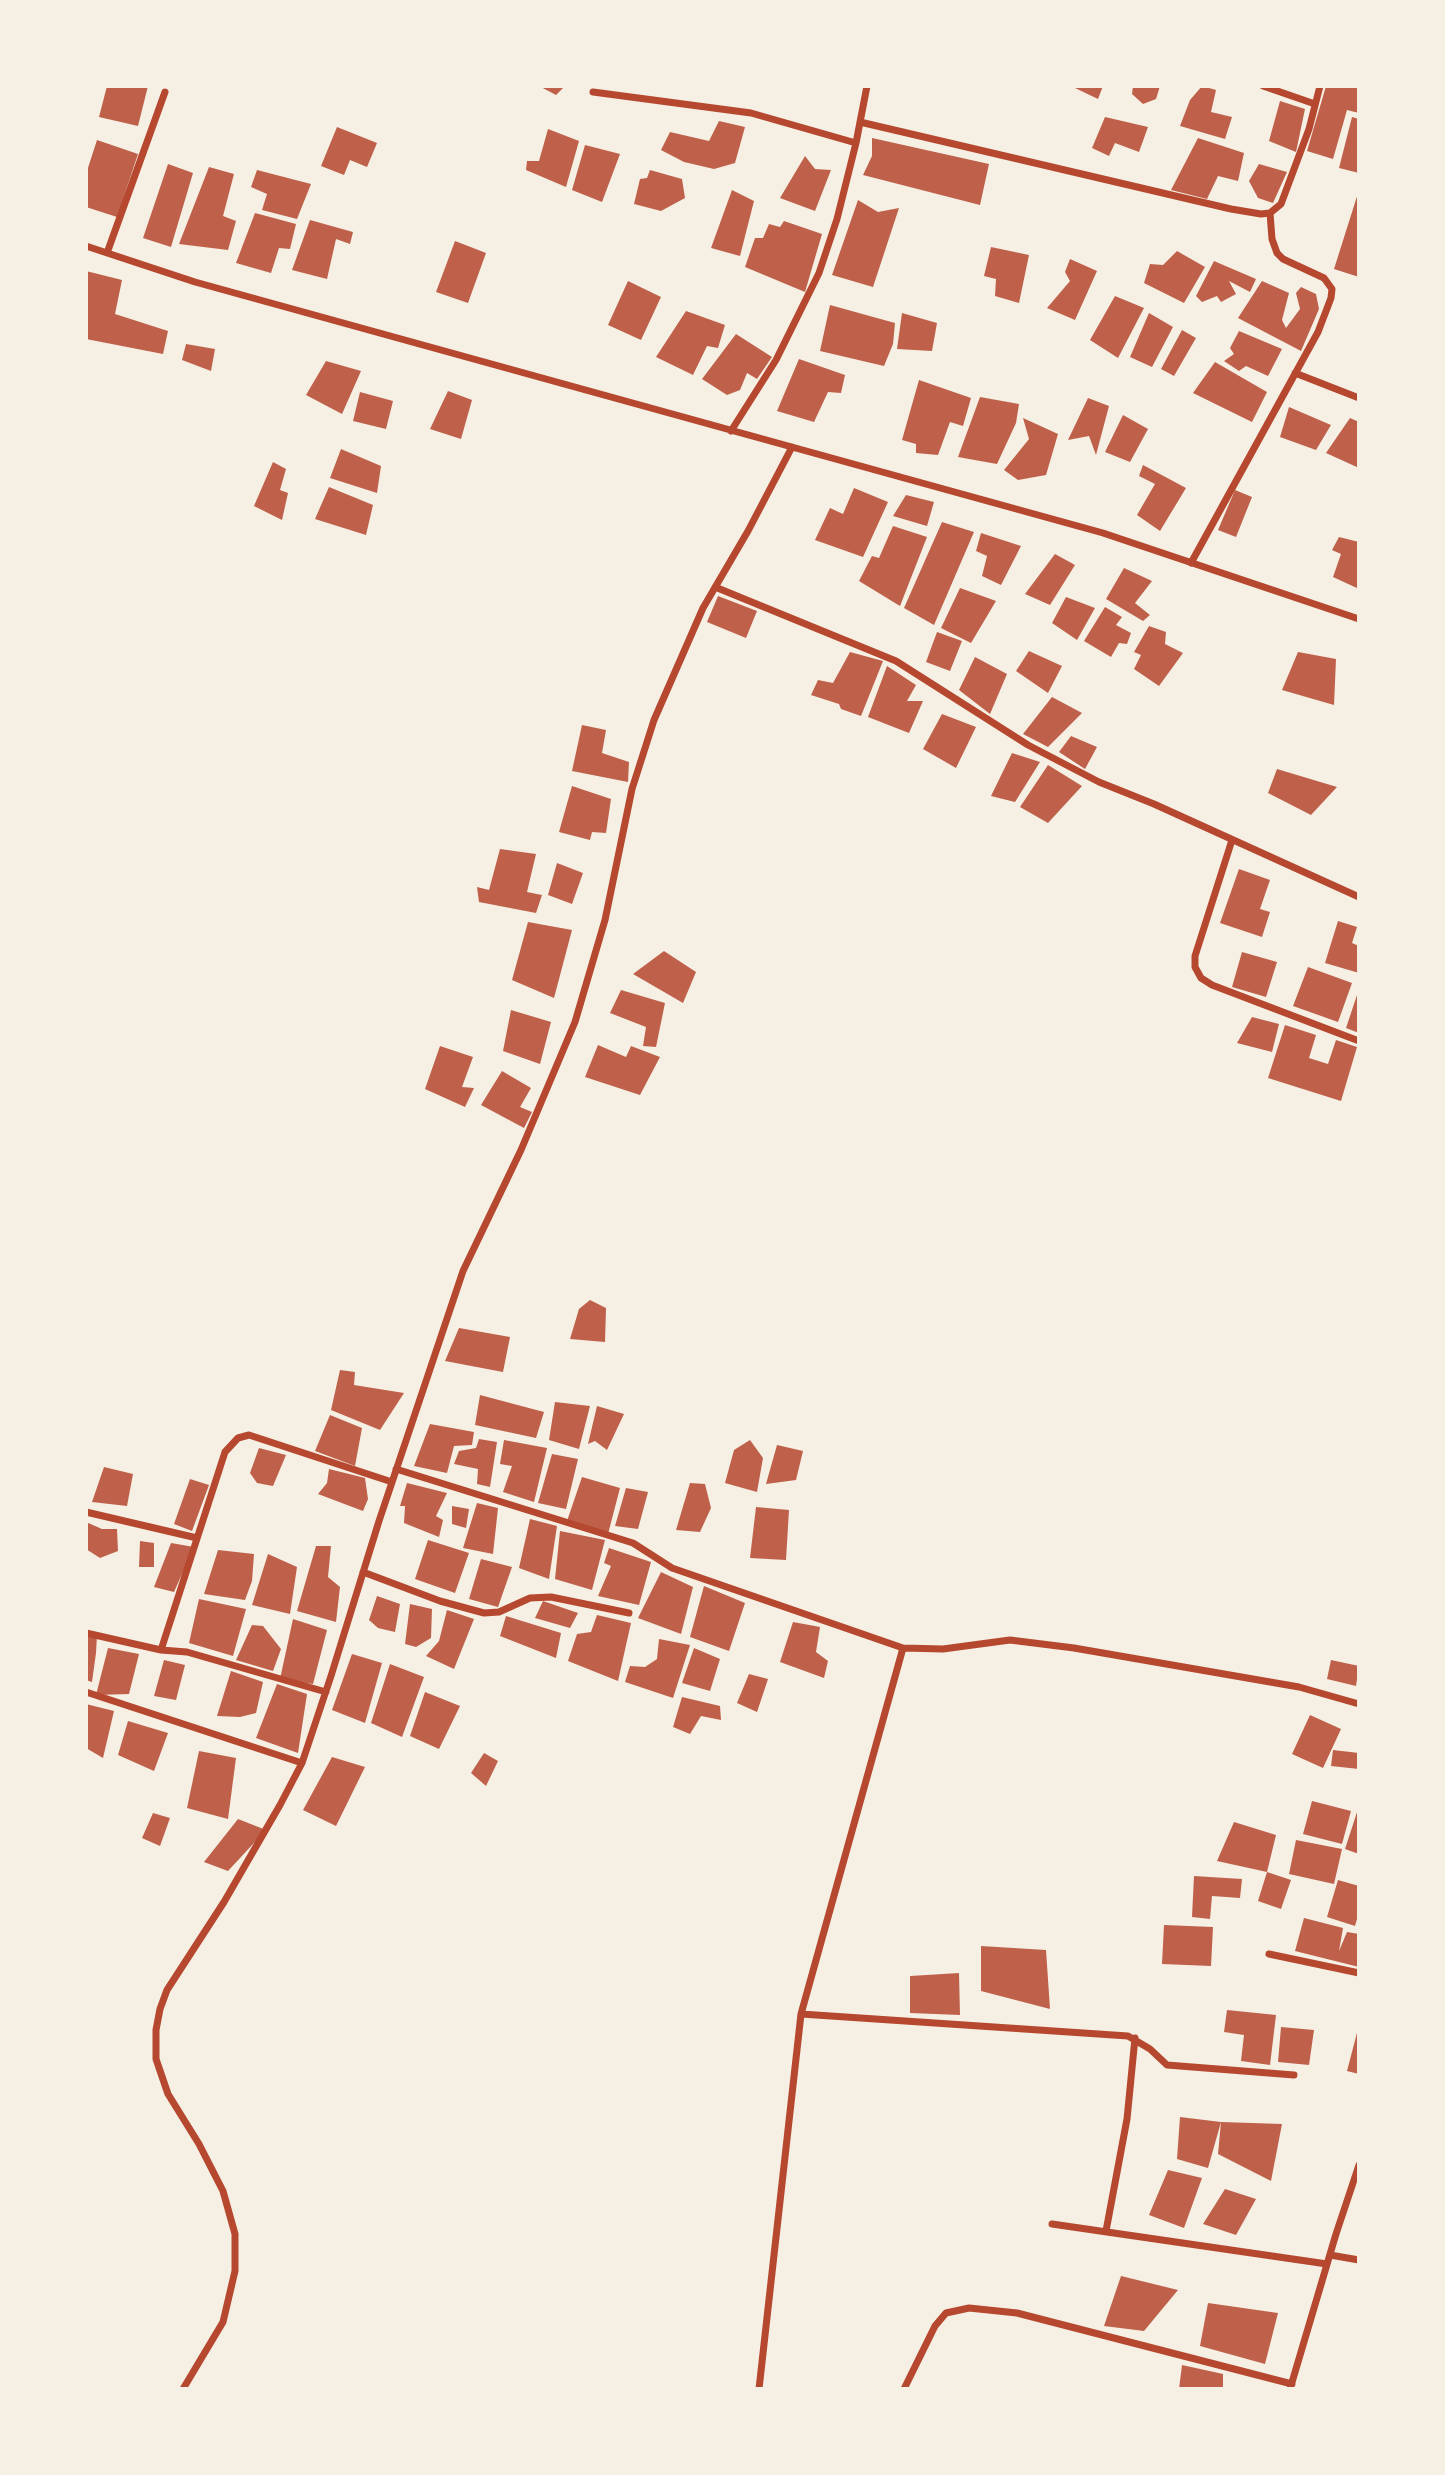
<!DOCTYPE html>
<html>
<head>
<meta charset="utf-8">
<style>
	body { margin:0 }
	#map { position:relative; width:1445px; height:2475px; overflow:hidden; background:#f6efe4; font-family:Figtree,sans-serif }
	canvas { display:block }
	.frame { position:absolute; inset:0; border:88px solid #f6efe4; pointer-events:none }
</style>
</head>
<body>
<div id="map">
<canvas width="1445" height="2475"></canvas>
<div class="frame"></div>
</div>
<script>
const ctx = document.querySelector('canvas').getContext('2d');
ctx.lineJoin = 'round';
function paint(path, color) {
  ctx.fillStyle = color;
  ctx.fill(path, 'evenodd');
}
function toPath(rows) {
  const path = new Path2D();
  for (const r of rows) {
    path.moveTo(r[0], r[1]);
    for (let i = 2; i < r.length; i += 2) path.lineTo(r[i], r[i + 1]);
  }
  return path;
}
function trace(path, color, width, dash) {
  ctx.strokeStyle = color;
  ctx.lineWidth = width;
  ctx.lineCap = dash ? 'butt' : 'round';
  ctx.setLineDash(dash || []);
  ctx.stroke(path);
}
const building = toPath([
	[107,86,148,86,138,126,99,117],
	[539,86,565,86,556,95],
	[1076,86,1103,86,1098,99,1075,88],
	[1133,86,1160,86,1156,99,1143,104,1132,94],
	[1202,86,1216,90,1211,112,1232,117,1225,139,1180,126,1190,100],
	[1326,86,1359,86,1359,113,1347,110,1333,159,1307,151],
	[1280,101,1305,109,1296,152,1269,141],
	[1105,117,1148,127,1139,152,1115,143,1109,156,1092,148],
	[1352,117,1359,119,1359,173,1339,168],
	[719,121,745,127,735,163,714,169,684,162,661,150,670,132,709,141],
	[337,127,377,143,367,167,350,160,344,175,321,166],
	[548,129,579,141,566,187,526,170,527,161,539,161],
	[872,138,989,164,980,205,863,175,872,156],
	[1198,138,1244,153,1238,181,1218,176,1207,199,1171,190],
	[97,140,138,154,117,217,86,207,86,174],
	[585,145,620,154,602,202,572,190],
	[805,156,815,169,831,170,815,211,780,198],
	[168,164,193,173,171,247,143,238],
	[1259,164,1287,172,1273,203,1258,198,1249,181],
	[209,167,234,174,223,216,236,221,228,250,179,244],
	[257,170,311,184,297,219,262,210,267,194,251,187],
	[650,170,682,179,685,198,661,211,634,204,640,179,647,178],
	[732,190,754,201,740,256,711,248],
	[1359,190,1359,277,1334,269],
	[858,200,878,212,899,208,873,287,832,275],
	[255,213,296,224,290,249,279,248,271,273,236,263],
	[310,220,353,232,350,244,336,239,327,279,292,270],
	[784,221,822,234,805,292,745,267,755,238,763,238,769,224,780,227],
	[455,241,486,253,468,303,436,292],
	[991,247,1029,255,1019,303,995,296,996,279,984,276],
	[1177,251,1205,267,1184,303,1144,283,1150,264,1163,265],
	[1070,259,1097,271,1075,320,1047,308,1070,281,1065,272],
	[1214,261,1256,279,1250,292,1229,281,1236,294,1221,302,1217,296,1202,302,1196,296],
	[86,271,122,280,115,314,168,331,163,354,86,339],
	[628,281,661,297,641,340,608,325],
	[1262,281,1289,293,1282,320,1286,328,1300,309,1296,293,1301,287,1316,294,1319,309,1301,351,1238,318],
	[1115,296,1144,308,1118,358,1090,340],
	[830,305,895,323,893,344,884,366,820,351],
	[686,311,725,325,718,348,707,346,693,375,656,357],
	[902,313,937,323,932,351,897,349],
	[1149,313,1173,327,1152,367,1130,357],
	[1182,330,1196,338,1174,376,1161,369],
	[1239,331,1282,349,1268,376,1246,366,1239,371,1224,361,1234,354,1230,348],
	[736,334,772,357,757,379,747,373,740,390,727,395,702,379],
	[186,344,215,349,211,371,182,360],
	[799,359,845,375,841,393,828,392,814,422,777,411],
	[326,361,361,371,342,414,306,395],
	[1215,362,1267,392,1252,422,1193,393],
	[919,380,971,398,963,426,950,422,938,455,916,453,916,444,902,440],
	[448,391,472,400,461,439,430,429],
	[360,392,393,401,386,429,353,421],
	[980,397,1019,404,1016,423,997,464,958,457],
	[1088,398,1109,406,1096,455,1089,436,1068,440],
	[1289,407,1331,425,1316,450,1280,437],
	[1123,415,1148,429,1130,462,1105,452],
	[1023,418,1058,434,1046,475,1018,480,1004,470,1029,439],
	[1350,418,1359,422,1359,468,1326,453],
	[341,449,381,466,377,493,330,478],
	[273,462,286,469,280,490,288,493,282,520,254,506],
	[1143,465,1186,488,1160,531,1137,515,1155,484,1139,476],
	[329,487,373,505,366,535,315,519],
	[854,488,888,502,863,557,815,540,830,508,843,514],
	[1235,490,1252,497,1236,537,1218,530],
	[906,495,934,502,927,526,893,516],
	[942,522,974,532,934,625,904,608],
	[893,526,927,537,900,606,859,581,872,556,879,558],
	[981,533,1021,546,1001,585,982,576,987,556,976,551],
	[1339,537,1359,542,1359,589,1333,577,1341,554,1332,550],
	[1055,554,1075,565,1050,605,1025,594],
	[1124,568,1152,581,1135,603,1150,615,1143,621,1106,599],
	[960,588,996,601,971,643,941,628],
	[718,596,757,611,746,638,707,622],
	[1066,597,1095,608,1077,640,1052,623],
	[1105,607,1122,617,1116,625,1131,633,1127,644,1119,643,1111,657,1084,641],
	[1149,626,1166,632,1165,644,1183,653,1159,686,1134,669,1141,655,1134,652],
	[937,632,962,641,950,671,926,662],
	[1029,651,1062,666,1048,693,1016,671],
	[850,652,883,661,861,716,841,709,839,704,811,695,818,680,833,683],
	[1298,652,1336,659,1334,705,1282,690],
	[975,657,1007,674,990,714,959,690],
	[887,666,916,685,907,701,923,701,909,733,868,717],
	[1052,697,1082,713,1048,747,1023,734],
	[942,714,976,727,956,768,923,749],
	[582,725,606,730,602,753,629,762,628,782,572,771],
	[1071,736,1097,747,1085,769,1059,752],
	[1012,753,1040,762,1015,802,991,796],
	[1048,765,1082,786,1048,823,1020,807],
	[1277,769,1337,787,1311,815,1268,793],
	[572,786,611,799,606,833,592,832,590,840,559,832],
	[500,849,536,854,527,892,542,895,536,913,479,902,477,887,489,890],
	[557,863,583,873,572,904,548,895],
	[1239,869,1270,880,1260,909,1270,912,1262,937,1220,923],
	[1338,921,1357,927,1352,943,1359,946,1359,973,1325,963],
	[528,922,572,930,554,998,512,980],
	[664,951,696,972,683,1003,633,974],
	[1242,952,1277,962,1266,997,1232,987],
	[1308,967,1352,983,1338,1022,1293,1006],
	[1359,989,1359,1033,1346,1028],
	[621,990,665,1003,656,1047,643,1046,646,1027,610,1013],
	[511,1010,551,1022,540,1064,503,1051],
	[1252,1017,1279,1024,1272,1052,1237,1043],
	[1285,1025,1316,1035,1309,1058,1328,1064,1336,1040,1357,1047,1341,1101,1268,1078],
	[598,1045,626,1057,631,1046,660,1057,640,1095,585,1077],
	[440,1046,473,1057,462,1087,474,1088,465,1107,425,1089],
	[502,1071,531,1088,520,1107,532,1112,524,1128,481,1105],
	[590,1300,606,1308,605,1342,570,1339,579,1309],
	[459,1328,510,1337,503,1372,445,1361],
	[340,1370,355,1372,354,1385,404,1393,380,1430,331,1410],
	[480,1395,544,1412,536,1438,475,1425],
	[555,1402,590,1406,579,1449,549,1440],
	[597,1406,624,1414,607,1450,595,1441,588,1444],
	[330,1415,362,1428,355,1466,315,1451],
	[430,1424,474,1432,472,1445,454,1446,447,1473,414,1466],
	[479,1439,497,1442,490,1487,477,1484,478,1469,454,1464,459,1451,476,1448],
	[504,1440,547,1448,534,1502,503,1492,512,1466,500,1464],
	[750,1440,763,1458,757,1492,725,1483,734,1450],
	[777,1445,803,1451,796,1480,766,1484],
	[259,1448,286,1455,273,1486,257,1483,250,1473],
	[552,1454,578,1459,566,1509,538,1503],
	[104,1467,133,1474,127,1506,92,1502],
	[329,1469,365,1478,368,1499,363,1511,318,1494,327,1483],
	[582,1477,620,1488,608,1534,567,1521],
	[190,1479,209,1485,192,1531,174,1524],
	[407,1483,447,1493,436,1516,443,1520,439,1537,404,1523,405,1506,400,1506],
	[690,1483,705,1484,711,1508,700,1532,676,1530],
	[626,1488,648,1492,638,1529,615,1526],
	[477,1503,498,1508,493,1554,463,1548],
	[452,1506,469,1509,466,1528,452,1524],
	[756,1507,789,1510,786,1560,750,1558],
	[530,1519,557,1526,549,1579,519,1568],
	[86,1522,102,1529,117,1529,118,1551,100,1558,86,1549],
	[560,1531,605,1540,592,1590,555,1579],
	[428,1540,469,1553,455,1593,415,1579],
	[140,1541,154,1543,154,1567,139,1567],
	[171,1543,194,1547,174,1592,154,1587],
	[316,1546,331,1546,328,1577,340,1587,336,1622,297,1611],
	[609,1548,651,1562,639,1605,598,1596,611,1566,604,1563],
	[218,1550,254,1554,252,1581,245,1600,204,1594],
	[268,1554,297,1567,290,1614,252,1605],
	[481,1559,512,1567,498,1607,469,1599],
	[661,1572,693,1587,681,1634,638,1618],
	[704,1586,745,1603,729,1651,690,1637],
	[377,1596,400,1604,395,1632,378,1628,369,1620],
	[199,1599,246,1609,233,1656,189,1643],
	[543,1601,578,1613,570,1628,535,1618],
	[410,1604,432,1609,431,1638,416,1647,405,1644],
	[447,1610,474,1619,454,1669,426,1656,439,1641],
	[597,1615,631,1623,618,1681,568,1661,577,1634,591,1632],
	[506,1616,561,1633,556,1658,500,1636],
	[293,1619,327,1630,313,1684,280,1679],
	[793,1622,820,1627,816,1652,828,1661,824,1678,780,1662],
	[252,1625,263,1626,281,1649,273,1671,236,1660],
	[97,1635,96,1653,92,1682,86,1680,86,1637],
	[659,1639,690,1645,673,1698,625,1682,630,1666,645,1667,657,1659],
	[108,1648,139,1654,129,1694,96,1695],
	[694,1648,720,1659,710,1691,682,1683],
	[352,1654,382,1663,365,1723,332,1710],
	[164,1660,185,1665,176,1700,154,1696],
	[1331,1660,1359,1666,1356,1686,1327,1679],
	[390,1664,424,1677,402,1737,371,1723],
	[231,1671,263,1682,256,1713,240,1717,217,1716],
	[749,1674,768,1679,757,1712,737,1703],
	[277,1684,307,1694,298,1753,256,1738],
	[425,1692,460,1706,439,1749,410,1736],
	[682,1697,720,1706,721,1720,701,1716,690,1734,673,1727],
	[86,1704,114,1711,103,1758,86,1748],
	[1310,1715,1341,1729,1323,1768,1292,1754],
	[128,1721,168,1733,154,1771,118,1755],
	[1333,1750,1359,1753,1359,1769,1331,1766],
	[199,1751,236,1758,228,1819,187,1808],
	[484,1753,498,1761,486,1786,471,1773],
	[332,1757,365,1767,336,1826,303,1810],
	[1312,1801,1351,1811,1342,1844,1303,1834],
	[1359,1806,1359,1854,1345,1849],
	[153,1813,170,1818,160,1846,142,1838],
	[238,1819,266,1830,228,1871,204,1862],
	[1234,1822,1276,1835,1267,1872,1217,1861],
	[1296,1840,1342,1849,1334,1884,1289,1874],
	[1267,1872,1291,1880,1281,1909,1258,1901],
	[1194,1876,1242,1879,1240,1898,1212,1896,1210,1919,1192,1917],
	[1338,1880,1359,1886,1359,1912,1355,1926,1327,1917],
	[1304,1918,1343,1928,1339,1951,1347,1932,1359,1934,1359,1967,1295,1951],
	[1164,1925,1213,1927,1211,1966,1162,1964],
	[981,1946,1046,1950,1050,2009,981,1991],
	[959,1973,960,2015,910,2013,910,1976],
	[1227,2010,1276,2015,1270,2065,1241,2061,1244,2035,1224,2032],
	[1281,2027,1314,2030,1309,2065,1278,2062],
	[1358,2029,1359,2029,1359,2074,1347,2071],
	[1180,2117,1221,2122,1208,2168,1177,2159],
	[1221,2122,1282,2124,1271,2181,1218,2154],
	[1168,2170,1202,2178,1184,2228,1149,2215],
	[1225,2189,1256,2199,1236,2235,1203,2224],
	[1121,2276,1178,2290,1144,2331,1104,2326],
	[1208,2303,1278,2313,1265,2364,1200,2346],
	[1182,2365,1223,2374,1223,2389,1179,2389]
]);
const minor = toPath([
	[1263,86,1315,104],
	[593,92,751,113,856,143],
	[860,122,1231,209,1261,214,1270,213,1281,204,1309,129,1320,86],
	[86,246,195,282,1103,533,1359,619],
	[107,253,165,92],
	[1295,373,1359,398],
	[731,431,776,360,819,273,837,219,856,143,867,86],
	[1191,563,1318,332,1331,298,1332,289,1324,278,1283,259,1277,253,1272,239,1270,213],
	[715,587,896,661,1028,745,1099,782,1154,804,1359,897],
	[1232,840,1195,956,1195,967,1201,978,1212,985,1359,1041],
	[396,1469,633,1543,672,1568,903,1648,943,1649,1010,1640,1074,1648,1299,1687,1359,1704],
	[86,1512,197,1538],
	[363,1572,440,1601,484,1613,499,1612,530,1598,551,1597,629,1613],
	[86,1633,161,1650,187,1652,326,1692],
	[161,1650,225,1452,238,1438,249,1435,392,1482],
	[86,1692,302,1763],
	[1269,1954,1359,1973],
	[801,2014,1128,2036,1150,2049,1167,2065,1294,2075],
	[1052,2224,1327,2264],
	[1106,2231,1127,2119,1135,2038],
	[1330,2255,1359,2260],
	[183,2389,223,2322,235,2271,235,2234,223,2191,199,2144,168,2094,156,2059,156,2030,160,2009,167,1990,224,1902,280,1805,302,1763,331,1676,379,1521,463,1271,521,1150,575,1022,605,920,632,789,654,720,703,608,748,531,792,447],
	[759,2389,801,2014,903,1648],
	[904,2389,935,2326,946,2313,969,2308,1017,2313,1292,2384],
	[1290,2389,1336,2234,1359,2165]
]);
paint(building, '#bf614a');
trace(minor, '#b5482f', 7);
</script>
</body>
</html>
